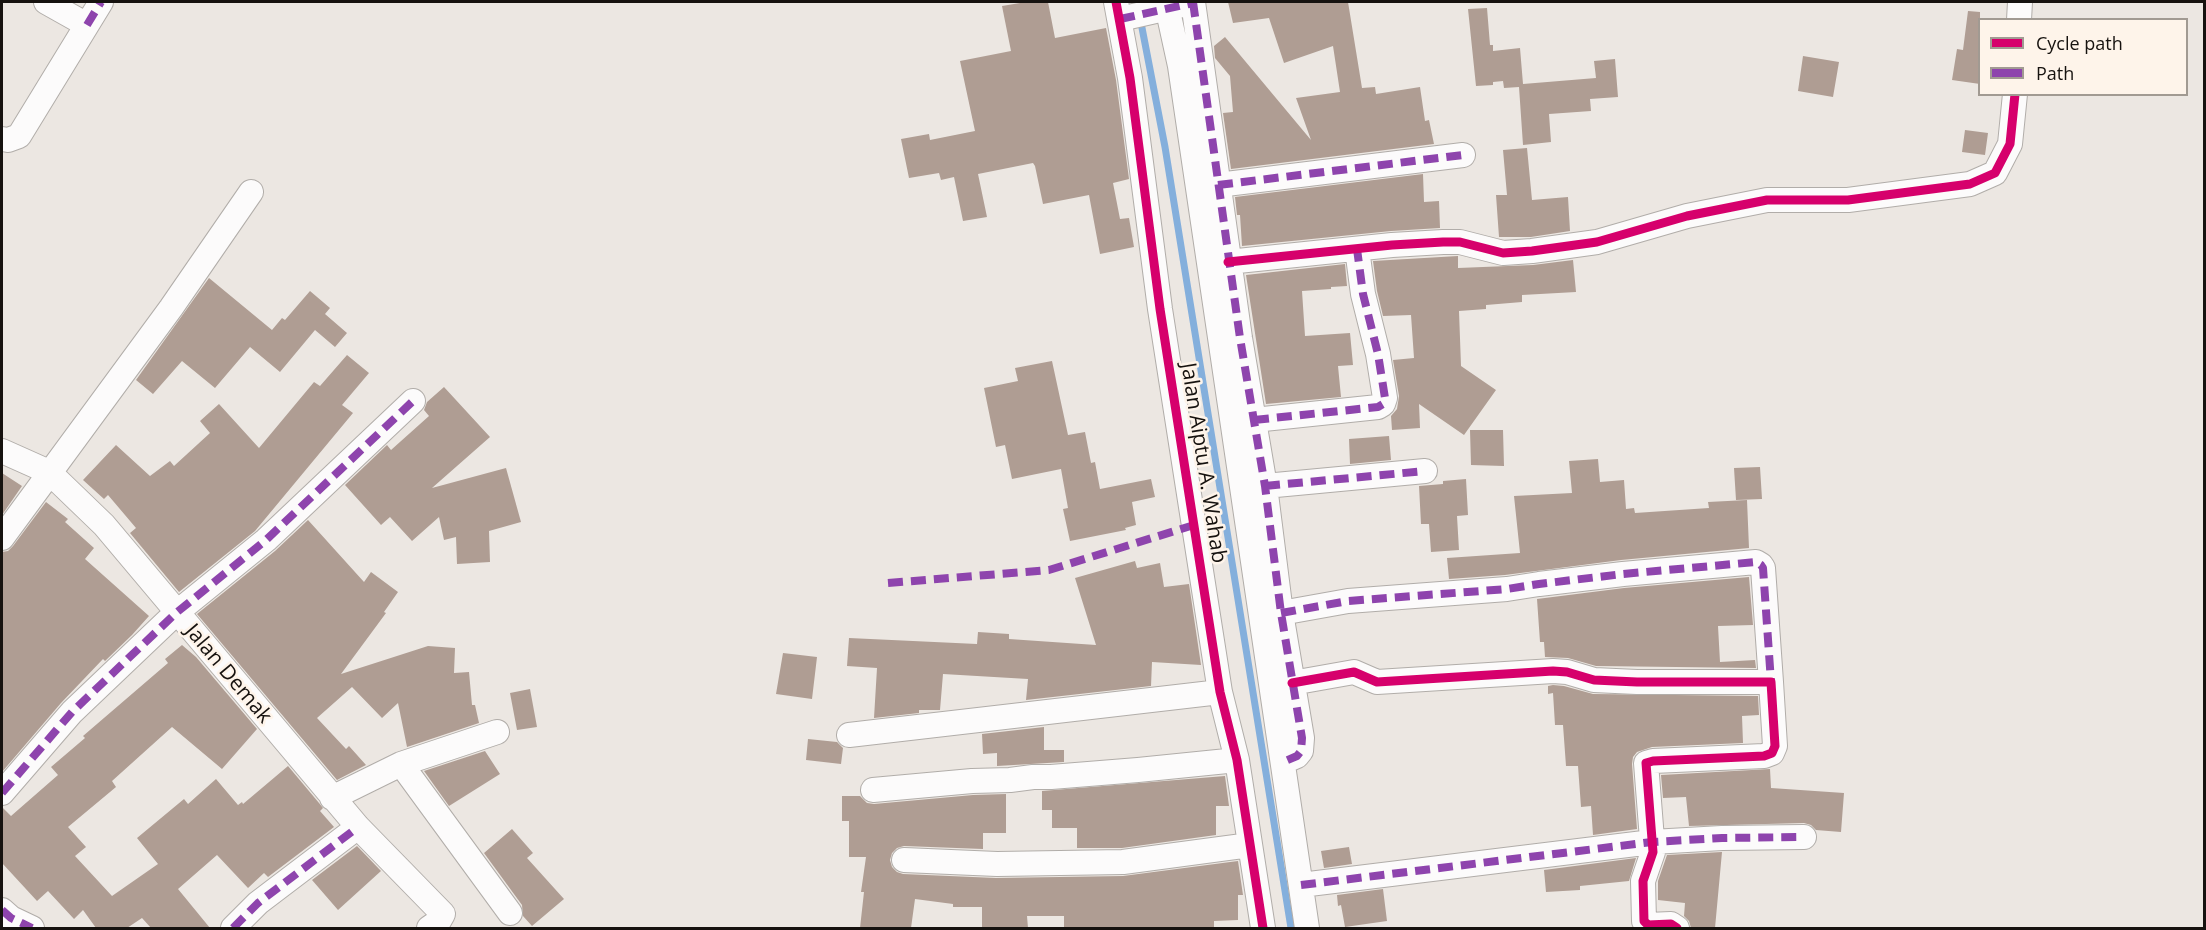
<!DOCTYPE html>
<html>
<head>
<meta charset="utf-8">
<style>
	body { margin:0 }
	#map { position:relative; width:2206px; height:930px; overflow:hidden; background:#ece7e2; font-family:"Open Sans",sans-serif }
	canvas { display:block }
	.frame { position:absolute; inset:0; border:3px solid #16120f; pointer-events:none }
	.legend { position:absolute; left:1978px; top:18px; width:210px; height:78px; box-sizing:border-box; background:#fef4ea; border:2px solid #a19a92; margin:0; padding:8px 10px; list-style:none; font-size:18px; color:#16120f }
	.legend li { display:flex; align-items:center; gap:12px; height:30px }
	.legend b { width:30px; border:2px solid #a19a92 }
</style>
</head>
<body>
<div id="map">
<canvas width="2206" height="930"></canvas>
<div class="frame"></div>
<ul class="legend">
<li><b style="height:8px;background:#d6006c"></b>Cycle path</li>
<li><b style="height:8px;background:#8e44ad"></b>Path</li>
</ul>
</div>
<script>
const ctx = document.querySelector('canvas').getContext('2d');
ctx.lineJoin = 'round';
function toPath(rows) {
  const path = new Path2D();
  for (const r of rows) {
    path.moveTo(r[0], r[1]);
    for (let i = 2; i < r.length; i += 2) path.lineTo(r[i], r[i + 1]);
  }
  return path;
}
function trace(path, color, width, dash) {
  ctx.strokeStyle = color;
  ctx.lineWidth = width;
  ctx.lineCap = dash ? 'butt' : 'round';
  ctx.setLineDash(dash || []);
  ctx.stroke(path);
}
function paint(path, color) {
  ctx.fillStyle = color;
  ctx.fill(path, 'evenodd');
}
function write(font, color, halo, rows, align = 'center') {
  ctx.font = font + ' "Open Sans",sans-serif';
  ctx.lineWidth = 5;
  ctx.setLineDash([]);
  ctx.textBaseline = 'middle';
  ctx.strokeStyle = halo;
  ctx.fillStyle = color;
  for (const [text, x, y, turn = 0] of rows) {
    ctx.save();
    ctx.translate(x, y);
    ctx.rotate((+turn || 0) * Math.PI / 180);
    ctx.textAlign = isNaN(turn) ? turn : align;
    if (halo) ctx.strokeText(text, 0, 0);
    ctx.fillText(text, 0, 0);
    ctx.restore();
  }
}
const stream = toPath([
	[1137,2,1165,147,1291,928]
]);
const building = toPath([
	[1026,2,1048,2,1055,38,1106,28,1116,80,1129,179,1113,183,1120,219,1129,218,1134,247,1100,254,1089,195,1043,204,1035,166,1033,163,978,174,987,217,963,221,954,177,941,180,939,173,909,178,901,139,929,134,930,140,975,131,960,61,1011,51,1002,6],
	[1228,2,1348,2,1362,88,1375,87,1376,94,1420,87,1425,121,1429,120,1434,144,1231,169,1223,113,1233,112,1230,76,1215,58,1214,46,1225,37,1311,140,1296,98,1340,92,1333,46,1284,63,1269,18,1233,23],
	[1487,8,1490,45,1493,45,1493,51,1520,48,1523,84,1596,78,1594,61,1615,59,1618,97,1590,99,1591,111,1549,114,1551,142,1523,145,1519,87,1504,88,1503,81,1493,82,1493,85,1476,86,1468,9],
	[1968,11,1980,12,1980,84,1952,80,1957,49,1963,50],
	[1803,56,1839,62,1833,97,1798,91],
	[1965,130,1988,133,1985,155,1962,152],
	[1527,148,1532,200,1568,197,1570,231,1531,237,1499,237,1496,195,1507,195,1503,150],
	[1423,174,1424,202,1439,201,1440,228,1391,231,1242,246,1240,215,1237,215,1235,197],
	[1458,256,1458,268,1533,265,1573,260,1576,292,1522,295,1522,302,1486,305,1486,309,1459,311,1461,366,1496,390,1464,435,1419,404,1420,428,1392,430,1391,416,1397,409,1399,396,1393,360,1414,358,1411,315,1383,316,1377,291,1373,261],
	[1345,264,1347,286,1331,287,1331,289,1302,291,1305,336,1350,333,1353,365,1338,366,1341,397,1266,404,1246,275],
	[209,278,272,330,282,318,285,320,310,291,330,308,325,314,347,333,335,347,315,330,280,372,250,347,215,388,182,361,153,394,136,380],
	[347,355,369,373,342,405,353,413,255,531,179,592,130,533,136,528,108,495,104,499,83,480,116,445,150,476,170,461,174,466,210,433,200,421,219,404,259,448,314,382,320,386],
	[1052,361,1068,435,1085,432,1091,463,1095,462,1100,489,1151,479,1155,497,1132,502,1136,525,1125,528,1126,530,1070,541,1063,509,1068,508,1061,469,1012,479,1005,445,996,447,984,388,1018,381,1015,368],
	[444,387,490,437,432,488,506,468,521,522,489,531,490,562,457,564,456,537,444,540,439,517,412,541,390,517,381,525,345,485,387,445,391,450,429,416,424,410,427,402],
	[1470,430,1503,430,1504,466,1471,465],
	[1389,436,1391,460,1350,464,1349,439],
	[1598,459,1600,482,1624,480,1626,509,1634,508,1635,513,1709,508,1708,502,1747,500,1749,548,1621,560,1505,575,1449,579,1447,558,1520,553,1514,496,1572,493,1569,461],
	[1760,467,1762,499,1736,500,1734,468],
	[2,473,22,486,2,515],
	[1466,479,1468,515,1457,516,1459,550,1431,552,1429,524,1421,524,1419,486,1443,484,1443,481],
	[46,502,68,519,65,522,94,548,85,559,149,616,132,635,105,661,103,659,61,703,2,772,2,552,8,551,13,546],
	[308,520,364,582,371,572,398,592,384,612,386,613,341,674,428,646,455,648,454,673,469,672,472,705,475,705,479,723,407,747,398,703,382,718,352,687,317,718,346,749,349,746,366,765,337,780,197,614,275,551],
	[1135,561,1137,568,1160,563,1164,587,1189,584,1201,665,1152,662,1151,686,1026,700,1028,679,943,674,940,710,919,710,919,713,874,718,877,668,847,666,849,638,977,644,978,632,1009,634,1009,639,1096,645,1075,578],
	[1749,577,1753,625,1718,626,1720,662,1755,660,1756,668,1596,666,1568,658,1545,657,1544,642,1540,642,1537,599,1624,588],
	[182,645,196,657,257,729,222,769,172,727,112,781,116,787,68,827,86,847,75,856,112,896,158,864,137,838,184,799,188,804,216,779,238,805,242,802,243,804,288,766,319,803,323,808,320,811,334,827,268,877,264,873,248,888,217,855,178,889,210,928,151,928,142,918,127,928,96,928,83,910,74,919,48,891,37,901,2,863,2,807,11,816,58,775,51,767,85,738,83,736,168,663,165,659],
	[783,653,817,657,812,699,776,694],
	[1553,685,1564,686,1593,694,1758,696,1759,715,1742,716,1743,743,1652,747,1637,752,1633,757,1632,764,1637,829,1593,835,1591,806,1581,807,1578,766,1566,766,1563,725,1555,725,1553,693,1548,694,1548,686],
	[530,689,537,727,517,730,510,693],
	[1044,727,1044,750,1064,750,1064,762,997,766,997,753,983,754,982,734],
	[808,739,837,742,843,748,841,764,806,760],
	[485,751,500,774,449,806,424,771],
	[1770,769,1771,788,1844,793,1841,832,1816,830,1811,825,1804,823,1689,826,1686,797,1663,798,1661,775],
	[1225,776,1229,806,1216,806,1216,835,1122,848,1077,848,1077,828,1052,828,1052,810,1042,810,1042,791],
	[1006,794,1006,833,983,833,983,849,904,846,897,848,892,853,890,860,892,867,897,872,903,874,996,878,1123,876,1238,861,1243,895,1238,895,1238,920,1214,921,1214,928,1064,928,1064,916,1027,916,1028,928,982,928,982,907,953,907,953,904,915,899,911,928,860,928,864,892,861,892,866,857,849,857,849,821,842,821,842,796,860,796,867,803,874,804,973,795],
	[512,829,533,853,527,858,564,899,532,926,523,916,522,905,484,853],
	[357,846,381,871,338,910,312,880],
	[1349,847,1352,864,1324,868,1321,851],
	[1722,852,1715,928,1691,928,1689,921,1684,916,1685,903,1658,900,1658,881,1667,855],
	[1636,858,1629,881,1580,886,1580,890,1546,892,1544,870],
	[1383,889,1387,921,1345,927,1341,905,1338,906,1337,895]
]);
const minor = toPath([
	[46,2,87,25],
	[1116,2,1130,78,1160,309,1220,692,1237,760,1263,928],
	[1166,2,1180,66,1307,928],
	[1193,2,1240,338,1265,486,1281,613,1302,738,1301,751,1297,756,1283,762],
	[1120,19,1182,5],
	[2019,20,2020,2],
	[2,139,8,140,19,136,101,2],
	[1218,185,1463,155],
	[1228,262,1392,245,1443,242,1460,242,1503,253,1532,251,1597,242,1687,216,1767,200,1848,200,1970,184,1995,173,2010,144,2015,94],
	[1254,420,1378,407,1383,404,1385,398,1378,354,1363,294,1357,249],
	[2,451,49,472,104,525,358,827,443,914,439,921,429,928],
	[1265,486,1425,471],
	[2,538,171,308,251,192],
	[1281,613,1348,601,1507,589,1539,584,1623,574,1756,562,1761,565,1763,568,1771,682],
	[1292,683,1354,672,1377,682,1553,671,1567,672,1594,680,1637,682,1771,682,1775,746,1772,753,1764,756,1653,761,1646,763,1653,852,1643,881,1644,921,1648,925,1671,924,1677,928],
	[849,735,1220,692],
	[401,764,510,913],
	[873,790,972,781,1010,780,1033,777,1051,777,1138,770,1237,760],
	[2,793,72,712,176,613,266,540,413,401],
	[332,798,401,764,497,732],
	[904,860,997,864,1123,862,1250,845],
	[1301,885,1652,842,1722,838,1804,837],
	[2,910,11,918,32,928],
	[233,928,258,903,358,827]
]);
const quiet = toPath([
	[1193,2,1240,338,1265,486,1281,613,1302,738,1301,751,1297,756,1283,762],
	[1120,19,1193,3],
	[87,25,101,2],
	[1218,185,1463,155],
	[1254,420,1378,407,1383,404,1385,398,1378,354,1363,294,1357,249],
	[1265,486,1425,471],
	[888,583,1049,570,1194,525],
	[1281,613,1348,601,1507,589,1539,584,1623,574,1756,562,1761,565,1763,568,1771,682],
	[2,793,72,712,176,613,266,540,413,401],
	[1301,885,1652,842,1722,838,1804,837],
	[2,910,11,918,32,928],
	[233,928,258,903,358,827]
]);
const cycleway = toPath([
	[1116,2,1130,78,1160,309,1220,692,1237,760,1263,928],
	[1228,262,1392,245,1443,242,1460,242,1503,253,1532,251,1597,242,1687,216,1767,200,1848,200,1970,184,1995,173,2010,144,2015,94],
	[1292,683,1354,672,1377,682,1553,671,1567,672,1594,680,1637,682,1771,682,1775,746,1772,753,1764,756,1653,761,1646,763,1653,852,1643,881,1644,921,1648,925,1671,924,1677,928]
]);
const streetNames = [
	["Jalan Aiptu A. Wahab",1203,463,81],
	["Jalan Demak",228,674,50]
];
trace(stream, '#84afdc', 7);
paint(building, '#af9d93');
trace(minor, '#b1ada9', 26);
trace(minor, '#fcfbfb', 24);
trace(quiet, '#8e44ad', 8, [15, 8]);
trace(cycleway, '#d6006c', 9);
write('21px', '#16120f', '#fef4ea', streetNames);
</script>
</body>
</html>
